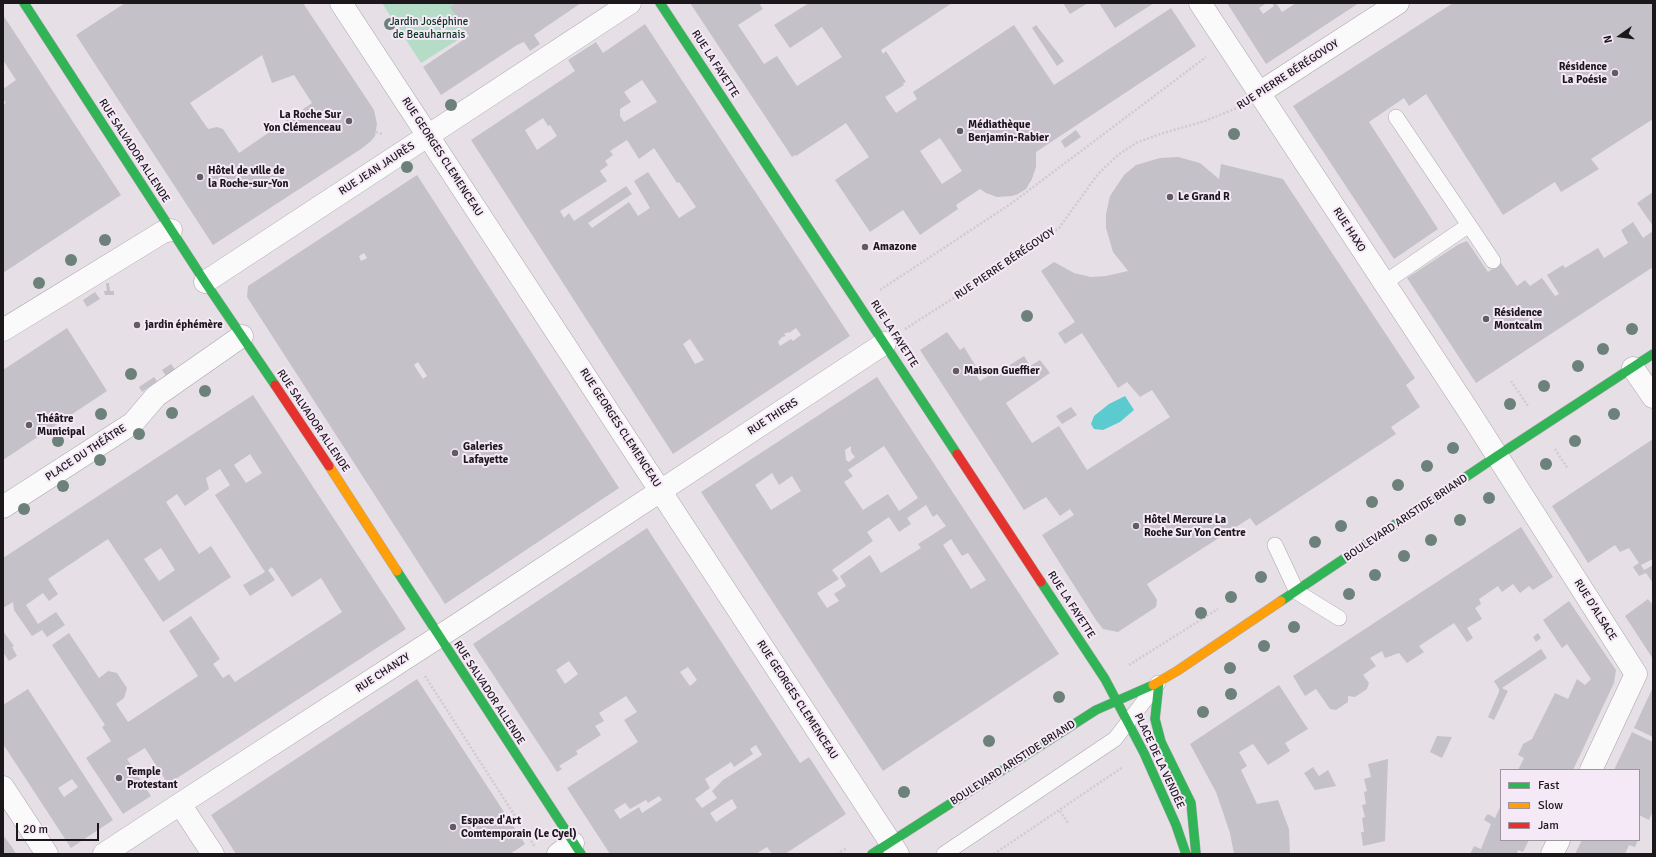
<!DOCTYPE html>
<html>
<head>
<meta charset="utf-8">
<style>
	body { margin:0 }
	#map { position:relative; width:1656px; height:857px; overflow:hidden; background:#e6dfe6; font-family:Signika,sans-serif }
	canvas { display:block }
	.frame { position:absolute; inset:0; border:4px solid #1b171b; pointer-events:none }
	.legend { position:absolute; left:1500px; top:769px; width:140px; height:72px; box-sizing:border-box; background:#f6e9f7; border:1px solid #9e959f; margin:0; padding:5px 7px; list-style:none; font-size:12px; color:#1b171b }
	.legend li { display:flex; align-items:center; gap:8px; height:20px }
	.legend b { width:20px; border:1px solid #9e959f }
	.north { position:absolute; left:1600px; top:16px; width:40px; height:40px; -webkit-text-stroke:3px #f6e9f7; paint-order:stroke; rotate:256deg; font-size:11px; font-weight:700; line-height:16px; text-align:center; color:#1b171b }
	.north::after { content:''; display:block; margin:auto; width:14px; height:18px; background:#1b171b; clip-path:polygon(50% 0,100% 100%,50% 72%,0 100%) }
	.scale { position:absolute; left:16px; top:823px; width:83px; height:18px; box-sizing:border-box; border:2px solid #1b171b; border-top:0; padding-left:5px; font-size:12px; line-height:14px; white-space:nowrap; color:#1b171b; -webkit-text-stroke:3px #f6e9f7; paint-order:stroke }
</style>
</head>
<body>
<div id="map">
<canvas width="1656" height="857"></canvas>
<div class="frame"></div>
<ul class="legend">
<li><b style="height:5px;background:#30b455"></b>Fast</li>
<li><b style="height:5px;background:#ff9f0a"></b>Slow</li>
<li><b style="height:5px;background:#e5322d"></b>Jam</li>
</ul>
<div class="north">N</div>
<div class="scale">20 m</div>
</div>
<script>
const ctx = document.querySelector('canvas').getContext('2d');
ctx.lineJoin = 'round';
function paint(path, color) {
  ctx.fillStyle = color;
  ctx.fill(path, 'evenodd');
}
function toPath(rows) {
  const path = new Path2D();
  for (const r of rows) {
    path.moveTo(r[0], r[1]);
    for (let i = 2; i < r.length; i += 2) path.lineTo(r[i], r[i + 1]);
  }
  return path;
}
function trace(path, color, width, dash) {
  ctx.strokeStyle = color;
  ctx.lineWidth = width;
  ctx.lineCap = dash ? 'butt' : 'round';
  ctx.setLineDash(dash || []);
  ctx.stroke(path);
}
function write(font, color, halo, rows, align = 'center') {
  ctx.font = font + ' Signika,sans-serif';
  ctx.lineWidth = 4;
  ctx.setLineDash([]);
  ctx.textBaseline = 'middle';
  ctx.strokeStyle = halo;
  ctx.fillStyle = color;
  for (const [text, x, y, turn = 0] of rows) {
    ctx.save();
    ctx.translate(x, y);
    ctx.rotate((+turn || 0) * Math.PI / 180);
    ctx.textAlign = isNaN(turn) ? turn : align;
    if (halo) ctx.strokeText(text, 0, 0);
    ctx.fillText(text, 0, 0);
    ctx.restore();
  }
}
const green = toPath([
	[382,3,496,3,496,16,421,63]
]);
const water = toPath([
	[1125,396,1134,410,1120,422,1103,430,1094,429,1091,424,1094,416,1109,404]
]);
const building = toPath([
	[125,3,303,3,374,110,377,124,375,136,371,141,361,149,213,245,76,35],
	[262,55,272,83,294,75,312,103,239,153,223,129,217,127,208,129,190,103],
	[456,3,581,3,534,35,540,44,530,51,524,42,517,45,441,95,423,67,469,36,450,7],
	[690,3,759,3,763,9,738,25,764,64,777,56,797,86,842,57,822,27,790,48,774,25,809,3,952,3,881,50,883,54,886,51,906,82,903,83,904,85,885,97,896,113,917,99,913,92,1014,25,1054,85,1171,8,1196,46,1036,152,1036,167,1032,179,1026,189,1018,194,1012,196,997,197,986,193,980,189,956,205,958,209,920,235,903,210,870,232,835,180,869,157,846,123,796,156,795,155,792,157],
	[940,138,962,171,942,184,920,151],
	[1063,3,1088,3,1070,14],
	[1099,3,1154,3,1115,28],
	[1227,3,1267,3,1259,8,1263,14,1274,6,1272,3,1276,3,1282,12,1296,3,1359,3,1266,64],
	[1453,3,1653,3,1653,119,1591,159,1599,169,1561,192,1555,182,1503,215,1426,94,1409,106,1404,98,1369,122,1438,229,1394,259,1293,106],
	[3,15,121,195,3,273,3,104,6,103,3,99,3,89,16,80,3,60],
	[645,24,850,336,673,454,471,140,575,71,568,60,596,42,603,53],
	[642,80,657,102,624,122,620,116,620,109,631,102,624,92],
	[543,118,548,126,550,125,557,136,537,150,525,130],
	[627,140,639,159,654,148,677,183,679,182,696,207,679,218,648,172,634,181,650,208,638,216,629,202,592,228,588,223,632,194,626,186,574,221,569,213,564,218,560,211,607,181,600,171,608,165,605,161,613,155,610,151],
	[796,328,801,335,793,341,791,339,780,346,778,342,782,337,786,336,784,334,788,332,789,333],
	[690,339,704,360,695,364,683,344],
	[1036,25,1064,61,1057,66,1032,28],
	[1076,130,1081,137,1065,148,1061,141],
	[1178,157,1200,163,1219,179,1221,164,1283,179,1415,378,1406,385,1420,407,1391,427,1396,434,1256,526,1250,518,1147,584,1157,600,1156,607,1118,632,1103,629,1096,620,1042,535,1074,515,1070,509,1060,516,1046,497,1024,510,920,350,947,332,960,350,964,347,980,373,976,375,980,381,1004,366,1005,368,1024,356,1030,366,1040,360,1050,373,1006,403,1032,443,1059,426,1087,470,1170,417,1152,390,1140,397,1127,382,1118,388,1082,333,1065,344,1058,333,1075,322,1041,271,1054,262,1074,273,1091,277,1106,276,1128,271,1113,252,1106,228,1106,214,1110,196,1124,175,1136,165,1160,158],
	[417,175,619,488,445,604,247,297,248,286],
	[364,253,367,258,361,261,359,256],
	[418,362,427,376,423,379,414,365],
	[1653,192,1653,226,1637,203],
	[1633,222,1643,238,1653,231,1653,267,1476,383,1407,278,1459,244,1467,241,1488,272,1501,263,1517,286,1525,280,1530,286,1542,278,1555,296,1559,294,1547,275,1563,265,1565,268,1598,248,1604,258,1628,243,1621,230],
	[106,283,109,283,110,291,114,291,114,295,105,295,104,291,107,291],
	[95,292,100,299,87,307,83,300],
	[67,328,107,391,3,460,3,370],
	[171,364,175,370,166,376,162,370],
	[154,377,157,381,142,392,139,387],
	[877,377,1059,654,883,771,701,492],
	[851,446,851,452,855,457,849,462,846,460,845,450],
	[884,446,918,498,899,511,888,494,863,510,844,482,853,476,848,470],
	[772,473,779,485,792,476,801,491,771,510,755,485],
	[926,505,933,517,937,514,946,526,918,544,921,548,881,573,870,555,847,571,840,576,846,586,834,594,839,601,827,608,817,593,839,579,832,570,873,541,867,532,889,517,899,532,911,524,907,518],
	[951,539,962,556,968,553,986,580,971,589,943,545],
	[253,395,406,629,168,784,145,748,127,759,151,796,123,814,86,758,111,741,102,727,105,725,52,645,69,633,99,678,108,671,117,673,127,688,124,698,116,704,128,722,198,676,169,631,191,616,220,659,213,664,223,678,229,674,235,682,342,612,321,578,292,597,272,567,268,570,275,580,250,596,243,585,265,572,215,495,230,485,220,469,206,478,209,489,185,506,177,494,166,502,199,554,211,546,231,577,163,622,108,539,48,579,58,594,49,601,43,593,26,605,38,624,56,612,65,625,47,637,42,630,32,636,14,610,13,602,3,608,3,558],
	[250,454,262,473,246,483,234,465],
	[161,548,175,570,159,581,144,559],
	[1071,407,1077,415,1062,424,1056,416],
	[1653,439,1653,559,1641,565,1644,570,1653,565,1653,583,1646,573,1639,576,1633,567,1639,563,1629,548,1620,552,1615,545,1588,563,1552,506],
	[1521,527,1553,577,1533,590,1529,586,1520,593,1513,584,1502,592,1498,586,1479,599,1481,604,1475,608,1482,619,1467,628,1473,638,1467,642,1454,623,1419,646,1424,652,1407,663,1399,653,1385,658,1382,651,1370,658,1376,666,1363,675,1369,683,1367,689,1355,697,1348,696,1348,702,1336,710,1330,709,1316,689,1305,696,1293,676],
	[647,528,800,763,809,757,846,814,785,854,772,854,767,847,756,854,610,854,567,788,638,742,624,720,637,712,626,696,599,713,604,721,595,726,601,735,576,751,578,754,559,766,562,769,557,772,473,644],
	[569,661,578,674,565,684,556,670],
	[688,667,697,680,690,686,680,672],
	[756,745,762,755,723,780,712,791,717,798,702,808,695,799,710,788,705,779,731,762,734,767,753,754,750,749],
	[659,796,662,800,642,813,639,807,620,819,614,810,625,803,630,809,646,800,648,803],
	[732,799,737,808,716,822,710,813],
	[1648,599,1652,604,1653,604,1653,659,1625,616],
	[1569,601,1616,670,1614,683,1573,770,1518,770,1524,758,1518,755,1523,744,1532,739,1555,693,1568,699,1577,679,1585,685,1591,679,1567,644,1562,648,1543,620],
	[3,631,14,646,12,647,17,656,9,661,3,652],
	[1538,633,1541,638,1536,642,1533,637],
	[1541,649,1547,658,1502,688,1508,691,1506,695,1494,720,1488,717,1499,692,1499,689,1494,681],
	[417,679,525,844,510,854,236,854,211,815],
	[1279,685,1308,729,1285,743,1290,751,1268,765,1253,744,1239,752,1247,766,1241,770,1257,804,1278,800,1289,829,1290,854,1234,854,1230,833,1216,792,1190,744],
	[1653,687,1653,737,1634,728],
	[28,689,113,820,71,848,3,744,3,705],
	[72,779,78,787,64,797,58,788],
	[1632,732,1653,742,1653,811,1649,820,1639,815,1639,770,1614,770],
	[1437,736,1452,737,1442,758,1430,752],
	[1388,759,1385,841,1363,846,1361,832,1364,832,1362,818,1365,817,1362,805,1366,804,1364,792,1367,791,1364,779,1371,777,1368,764],
	[1313,767,1319,776,1328,770,1336,786,1315,790,1304,773],
	[1501,805,1501,840,1529,840,1523,852,1518,850,1517,854,1470,854,1474,846,1481,849,1491,824,1484,820,1486,816,1488,814,1495,818],
	[3,835,12,847,16,854,3,854],
	[1582,840,1638,840,1635,847,1629,845,1625,854,1575,854]
]);
const path = toPath([
	[376,132,383,134],
	[880,290,1012,203,1206,57],
	[905,329,1040,243,1059,228,1098,174,1118,155,1136,143,1160,134,1205,121,1239,107],
	[1511,381,1528,406],
	[1555,449,1568,469],
	[1129,665,1218,609],
	[425,676,535,847],
	[1060,811,1068,823],
	[837,854,847,848],
	[994,854,1123,767]
]);
const lane = toPath([
	[1469,225,1493,261],
	[1384,283,1469,225,1396,117],
	[1275,545,1297,592,1339,618],
	[944,854,1115,739,1158,683]
]);
const street = toPath([
	[341,3,898,854],
	[1200,3,1468,410,1636,674,1591,770],
	[1259,93,1398,3],
	[205,282,630,3],
	[3,330,163,232,171,230],
	[1633,368,1653,397],
	[3,507,133,423,156,396,242,336],
	[3,787,47,854],
	[180,804,213,854],
	[104,854,180,804,460,623,885,343],
	[558,854,573,843],
	[1552,854,1559,840]
]);
const fast = toPath([
	[24,3,205,282,275,385],
	[660,3,957,454],
	[397,571,581,854],
	[1041,582,1105,679,1144,753,1176,825,1186,854],
	[1281,601,1497,456,1653,354],
	[1159,682,1155,719,1161,742,1191,803,1196,854],
	[872,854,1096,710,1153,685]
]);
const slow = toPath([
	[329,466,397,571],
	[1153,685,1177,671,1281,601]
]);
const jam = toPath([
	[275,385,329,466],
	[957,454,1041,582]
]);
const trees = [
	[390,24],
	[451,105],
	[1234,134],
	[407,167],
	[105,240],
	[71,260],
	[39,283],
	[1027,316],
	[1632,329],
	[1603,349],
	[1578,366],
	[131,374],
	[1544,386],
	[205,391],
	[1510,404],
	[172,413],
	[101,414],
	[1614,414],
	[139,434],
	[58,441],
	[1575,441],
	[1453,448],
	[100,460],
	[1546,464],
	[1427,466],
	[1398,485],
	[63,486],
	[1489,498],
	[1372,502],
	[24,509],
	[1460,520],
	[1341,526],
	[1431,540],
	[1315,542],
	[1404,556],
	[1375,575],
	[1261,577],
	[1349,594],
	[1231,597],
	[1201,613],
	[1294,627],
	[1264,646],
	[1230,668],
	[1231,694],
	[1059,697],
	[1203,712],
	[989,741],
	[904,792]
];
const markers = [
	[1615,73,4,"#625d62"],
	[349,121,4,"#625d62"],
	[960,131,4,"#625d62"],
	[200,177,4,"#625d62"],
	[1170,197,4,"#625d62"],
	[865,247,4,"#625d62"],
	[1486,319,4,"#625d62"],
	[137,325,4,"#625d62"],
	[956,371,4,"#625d62"],
	[29,425,4,"#625d62"],
	[455,453,4,"#625d62"],
	[1136,526,4,"#625d62"],
	[119,778,4,"#625d62"],
	[453,827,4,"#625d62"]
];
const parkNames = [
	["Jardin Joséphine",429,22],
	["de Beauharnais",429,35]
];
const streetNames = [
	["RUE LA FAYETTE",715,64,57],
	["RUE PIERRE BÉRÉGOVOY",1288,75,-33],
	["RUE SALVADOR ALLENDE",134,151,57],
	["RUE GEORGES CLEMENCEAU",442,157,57],
	["RUE JEAN JAURÈS",377,169,-33],
	["RUE HAXO",1349,230,57],
	["RUE PIERRE BÉRÉGOVOY",1005,264,-34],
	["RUE LA FAYETTE",894,334,57],
	["RUE THIERS",773,417,-33],
	["RUE SALVADOR ALLENDE",313,421,56],
	["RUE GEORGES CLEMENCEAU",620,428,57],
	["PLACE DU THÉÂTRE",86,453,-33],
	["BOULEVARD ARISTIDE BRIAND",1406,518,-34],
	["RUE LA FAYETTE",1071,605,57],
	["RUE D'ALSACE",1595,610,58],
	["RUE CHANZY",383,673,-33],
	["RUE SALVADOR ALLENDE",489,693,57],
	["RUE GEORGES CLEMENCEAU",797,700,57],
	["PLACE DE LA VENDÉE",1159,761,65],
	["BOULEVARD ARISTIDE BRIAND",1013,763,-33]
];
const poiNames = [
	["Résidence",1607,67,"right"],
	["La Poésie",1607,80,"right"],
	["La Roche Sur",341,115,"right"],
	["Yon Clémenceau",341,128,"right"],
	["Médiathèque",968,125],
	["Benjamin-Rabier",968,138],
	["Hôtel de ville de",208,171],
	["la Roche-sur-Yon",208,184],
	["Le Grand R",1178,197],
	["Amazone",873,247],
	["Résidence",1494,313],
	["Montcalm",1494,326],
	["jardin éphémère",145,325],
	["Maison Gueffier",964,371],
	["Théâtre",37,419],
	["Municipal",37,432],
	["Galeries",463,447],
	["Lafayette",463,460],
	["Hôtel Mercure La",1144,520],
	["Roche Sur Yon Centre",1144,533],
	["Temple",127,772],
	["Protestant",127,785],
	["Espace d'Art",461,821],
	["Comtemporain (Le Cyel)",461,834]
];
paint(green, '#b5dcc7');
paint(water, '#5bcbd0');
paint(building, '#c5c1c8');
trace(lane, '#aaa4aa', 16);
trace(street, '#aaa4aa', 23);
trace(fast, '#aaa4aa', 10);
trace(slow, '#aaa4aa', 10);
trace(jam, '#aaa4aa', 10);
trace(path, '#ceccce', 2.5, [2, 2]);
trace(lane, '#fbfafb', 15);
trace(street, '#fbfafb', 22);
trace(fast, '#30b455', 9);
trace(slow, '#ff9f0a', 9);
trace(jam, '#e5322d', 9);
ctx.fillStyle = '#6b8179';
for (const [x, y] of trees) {
  ctx.beginPath();
  ctx.arc(x, y, 6, 0, 2 * Math.PI);
  ctx.fill();
}
for (const [x, y, r, color] of markers) {
  const dot = new Path2D();
  dot.arc(x, y, r, 0, 2 * Math.PI);
  ctx.fillStyle = color;
  ctx.fill(dot);
  trace(dot, '#f6e9f7', 1.5);
}
write('11px', '#07341f', '#f6e9f7', parkNames);
write('11px', '#1b171b', '#f6e9f7', streetNames);
write('bold 11px', '#1b171b', '#f6e9f7', poiNames, 'left');
</script>
</body>
</html>
